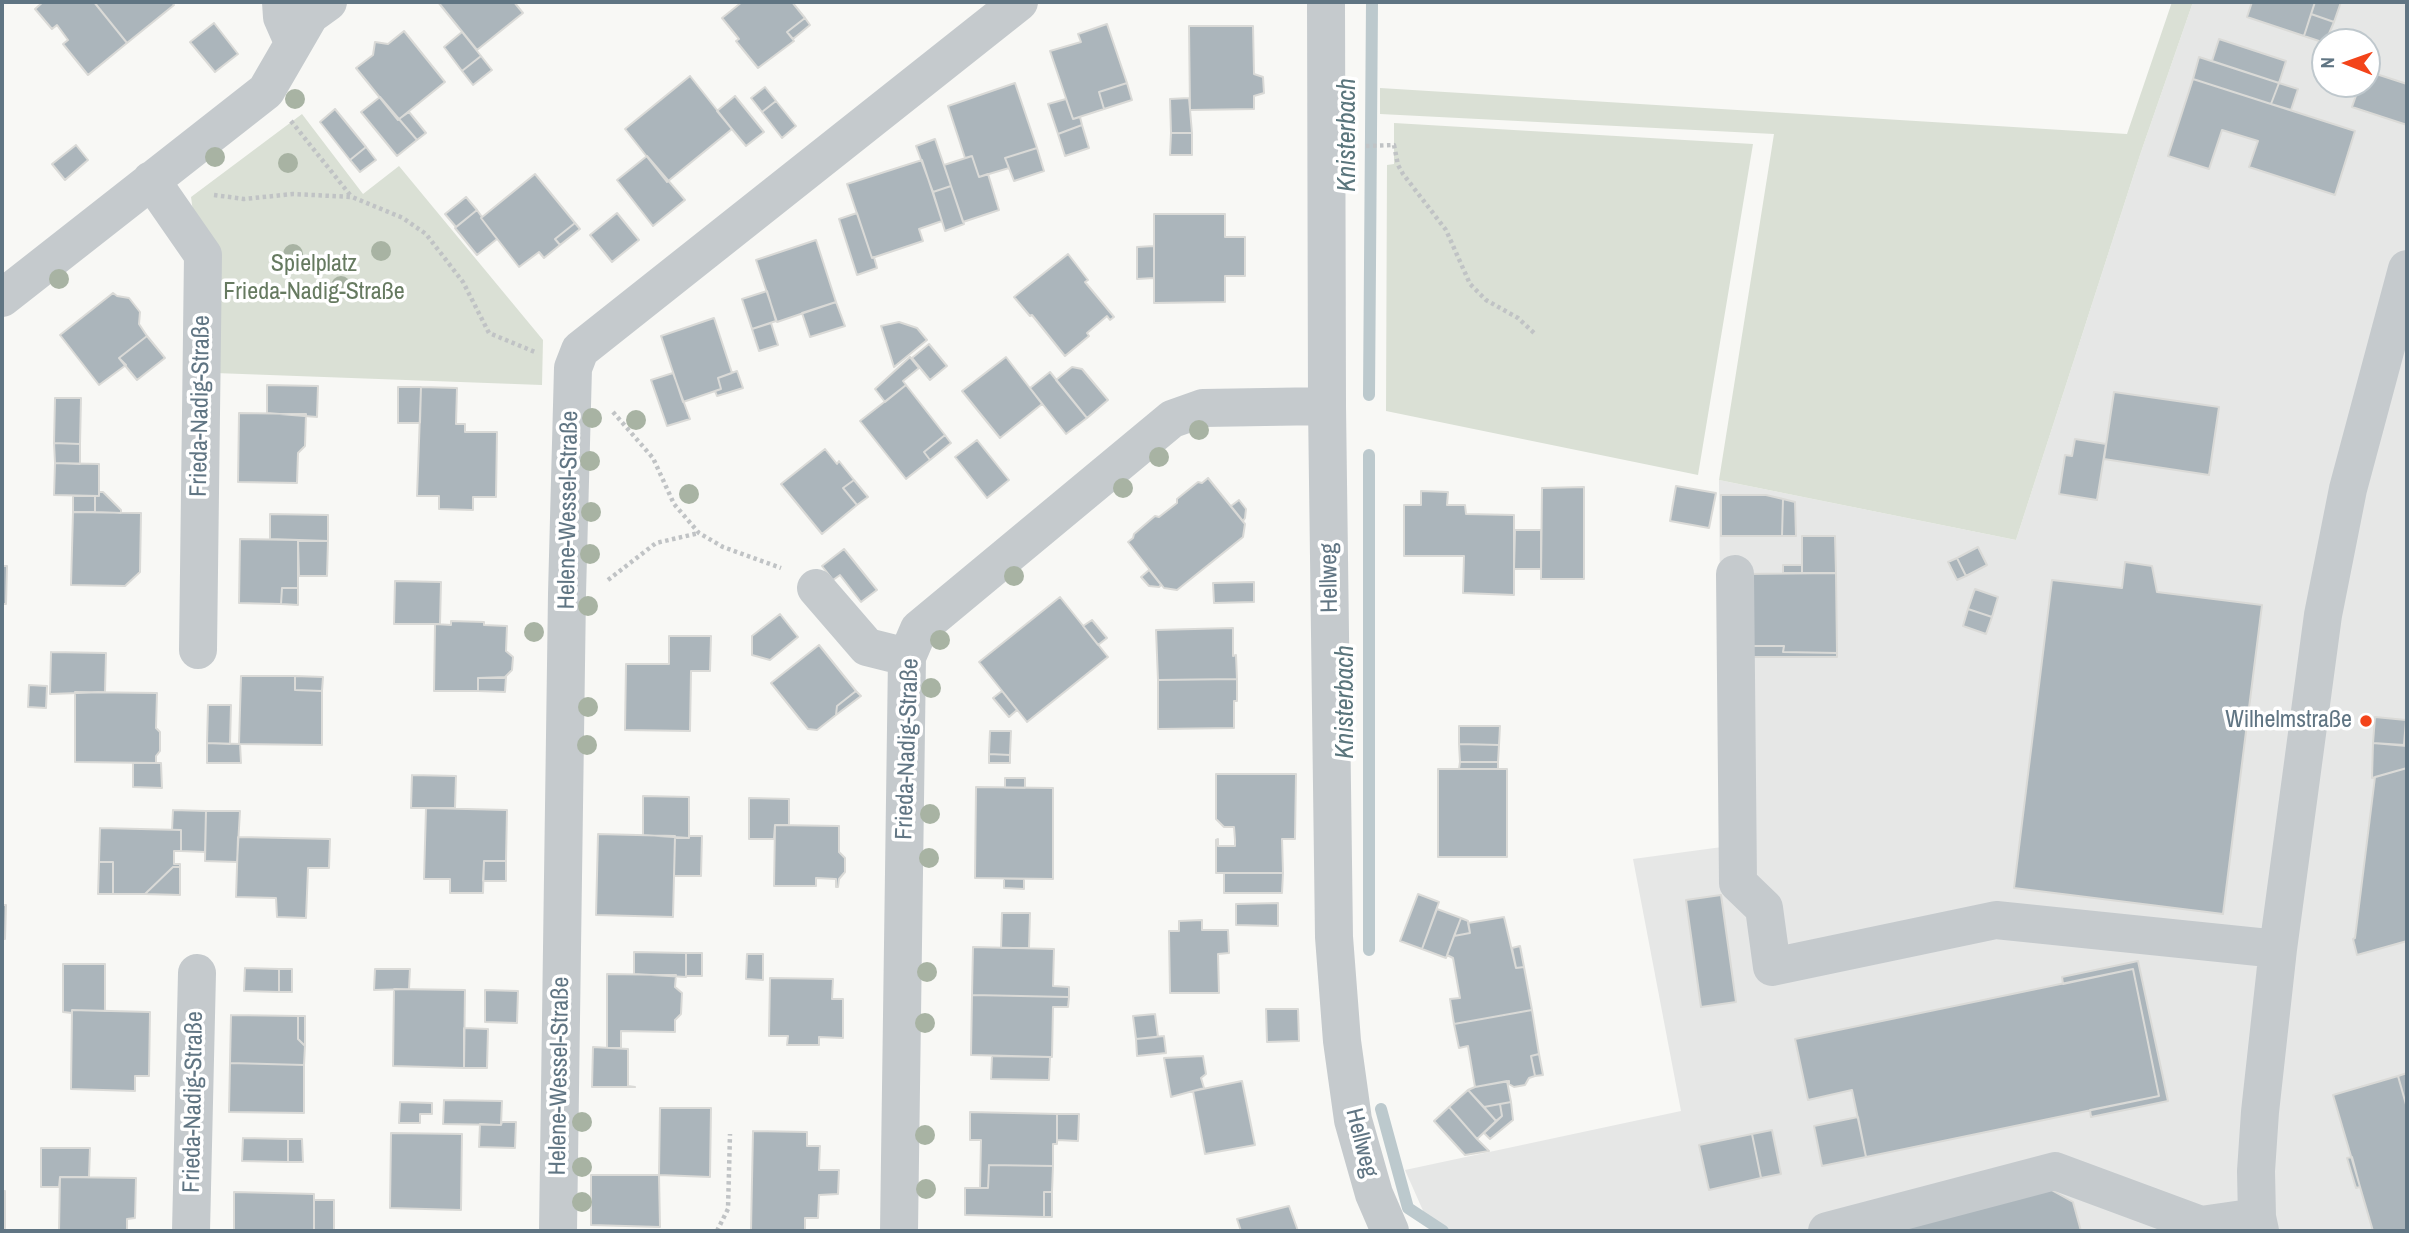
<!DOCTYPE html>
<html>
<head>
<meta charset="utf-8">
<style>
	body { margin:0 }
	#map { position:relative; width:2409px; height:1233px; overflow:hidden; background:#f8f8f5; font-family:"Archivo Narrow",sans-serif }
	canvas { display:block }
	.frame { position:absolute; inset:0; border:4px solid #607583; pointer-events:none }
	.north { position:absolute; left:2311px; top:28px; width:70px; height:70px; box-sizing:border-box; background:#fff; border:2px solid #bfc8cd; border-radius:50%; rotate:271deg; font-size:19px; font-weight:700; line-height:28px; text-align:center; color:#607583 }
	.north::after { content:''; display:block; margin:auto; width:24px; height:32px; background:#f3441a; clip-path:polygon(50% 0,100% 100%,50% 72%,0 100%) }
</style>
</head>
<body>
<div id="map">
<canvas width="2409" height="1233"></canvas>
<div class="frame"></div>
<div class="north">N</div>
</div>
<script>
const ctx = document.querySelector('canvas').getContext('2d');
ctx.lineJoin = 'round';
function paint(path, color) {
  ctx.fillStyle = color;
  ctx.fill(path, 'evenodd');
}
function toPath(rows) {
  const path = new Path2D();
  for (const r of rows) {
    path.moveTo(r[0], r[1]);
    for (let i = 2; i < r.length; i += 2) path.lineTo(r[i], r[i + 1]);
  }
  return path;
}
function trace(path, color, width, dash) {
  ctx.strokeStyle = color;
  ctx.lineWidth = width;
  ctx.lineCap = dash ? 'butt' : 'round';
  ctx.setLineDash(dash || []);
  ctx.stroke(path);
}
function write(font, color, halo, rows, align = 'center') {
  ctx.font = font + ' "Archivo Narrow",sans-serif';
  ctx.lineWidth = 7;
  ctx.setLineDash([]);
  ctx.textBaseline = 'middle';
  ctx.strokeStyle = halo;
  ctx.fillStyle = color;
  for (const [text, x, y, turn = 0] of rows) {
    ctx.save();
    ctx.translate(x, y);
    ctx.rotate((+turn || 0) * Math.PI / 180);
    ctx.textAlign = isNaN(turn) ? turn : align;
    if (halo) ctx.strokeText(text, 0, 0);
    ctx.fillText(text, 0, 0);
    ctx.restore();
  }
}
const built = toPath([
	[2193,2,2407,2,2407,1231,1432,1231,1405,1170,1681,1111,1633,859,1722,847,1719,480,2016,540,2141,152],
	[2325,42,2367,42,2367,84,2325,84]
]);
const green = toPath([
	[2172,2,2193,2,2141,152,2016,540,1719,480,1774,134,1380,114,1380,88,2127,134],
	[302,114,363,194,399,166,543,340,542,385,215,373,191,197],
	[1394,123,1753,144,1698,475,1386,411,1387,165,1394,164]
]);
const stream = toPath([
	[1369,395,1372,2],
	[1369,950,1369,455],
	[1381,1109,1408,1208,1443,1231]
]);
const building = toPath([
	[43,2,94,2,127,43,88,75,63,44,68,40,57,25,52,29,35,9,43,2],
	[94,2,172,2,174,5,127,43,94,2],
	[438,2,514,2,523,13,477,50,438,2],
	[742,2,792,2,805,18,787,32,794,41,758,68,736,41,739,39,722,18,742,2],
	[2252,2,2315,2,2304,36,2247,17,2252,2],
	[2315,2,2341,2,2334,22,2311,14,2315,2],
	[2311,14,2334,22,2325,43,2304,36,2311,14],
	[805,18,810,25,793,39,787,32,805,18],
	[214,23,238,54,215,72,190,42,214,23],
	[1107,24,1127,83,1099,92,1104,109,1073,119,1050,51,1081,42,1078,34,1107,24],
	[1189,26,1253,26,1254,74,1263,77,1264,93,1254,96,1254,109,1190,110,1189,26],
	[404,31,445,82,398,120,356,68,373,55,375,42,388,44,404,31],
	[462,32,481,56,462,71,444,47,462,32],
	[2219,39,2286,61,2279,83,2212,61,2219,39],
	[481,56,492,70,473,85,462,71,481,56],
	[2199,57,2279,83,2271,104,2193,79,2199,57],
	[2367,71,2407,84,2407,125,2352,107,2360,84,2367,84,2367,71],
	[690,76,732,129,667,182,625,129,690,76],
	[2193,79,2355,131,2335,195,2249,167,2258,141,2222,130,2209,169,2168,156,2193,79],
	[1015,83,1037,148,1005,158,1009,168,979,177,972,156,965,158,948,106,1015,83],
	[1127,83,1132,100,1104,109,1099,92,1127,83],
	[2279,83,2298,89,2291,110,2271,104,2279,83],
	[765,87,776,101,762,112,751,98,765,87],
	[735,96,764,132,746,146,717,111,735,96],
	[380,97,417,140,397,156,361,112,380,97],
	[1189,98,1192,133,1171,133,1170,99,1189,98],
	[1066,99,1073,119,1080,117,1082,125,1058,134,1048,104,1066,99],
	[776,101,796,126,782,138,762,112,776,101],
	[335,109,366,147,350,160,320,122,335,109],
	[409,112,426,133,417,140,399,119,409,112],
	[1082,125,1089,148,1065,156,1058,134,1082,125],
	[1171,133,1192,133,1192,155,1170,155,1171,133],
	[935,139,951,186,933,192,916,146,935,139],
	[76,145,88,160,65,180,52,164,76,145],
	[366,147,376,160,360,172,350,160,366,147],
	[1037,148,1044,171,1014,181,1005,158,1037,148],
	[647,156,685,200,653,226,617,180,647,156],
	[972,156,979,177,988,174,999,210,963,222,944,165,972,156],
	[922,160,942,221,919,229,923,241,872,258,847,184,922,160],
	[535,174,575,223,555,239,560,245,544,258,539,252,519,267,481,218,535,174],
	[951,186,964,224,945,231,933,192,951,186],
	[466,197,477,210,456,227,445,214,466,197],
	[477,210,482,217,481,218,497,239,477,255,455,228,477,210],
	[617,213,639,240,612,262,590,235,617,213],
	[857,213,872,258,874,257,877,268,857,275,839,219,857,213],
	[1154,214,1225,214,1225,237,1245,237,1245,276,1225,276,1225,302,1154,303,1154,214],
	[575,223,580,229,560,245,555,239,575,223],
	[816,240,836,302,777,322,756,260,816,240],
	[1154,246,1154,278,1137,279,1137,247,1154,246],
	[1068,254,1088,280,1085,282,1114,317,1110,320,1107,316,1087,333,1089,336,1065,356,1032,315,1030,316,1014,297,1068,254],
	[767,291,776,321,752,329,742,299,767,291],
	[113,293,117,296,129,298,140,312,139,324,147,336,119,358,126,365,99,385,60,335,113,293],
	[836,302,845,326,810,337,802,313,836,302],
	[714,318,732,373,718,378,721,389,683,402,661,336,714,318],
	[899,322,917,328,927,340,894,367,881,326,899,322],
	[771,323,778,345,759,351,752,329,771,323],
	[147,336,165,358,137,380,119,358,147,336],
	[929,344,947,366,930,380,912,358,929,344],
	[910,357,919,368,903,381,906,385,885,402,875,389,910,357],
	[1006,357,1042,404,1000,438,962,391,1006,357],
	[1072,367,1082,369,1108,400,1087,418,1056,380,1072,367],
	[737,371,743,388,717,396,715,391,721,389,718,378,737,371],
	[1050,372,1087,418,1066,434,1030,388,1050,372],
	[673,373,690,419,667,426,651,380,673,373],
	[267,385,318,386,317,417,267,413,267,385],
	[906,385,945,435,924,452,930,460,906,479,860,421,906,385],
	[398,387,421,387,420,423,398,423,398,387],
	[421,387,457,388,456,424,465,424,465,432,497,432,496,497,473,497,473,510,439,509,439,496,417,496,421,387],
	[2114,392,2219,407,2209,475,2104,459,2114,392],
	[55,398,81,398,80,444,54,443,55,398],
	[239,413,306,414,305,446,298,453,297,483,238,482,239,413],
	[945,435,951,443,930,460,924,452,945,435],
	[2075,439,2106,444,2097,500,2059,494,2065,455,2072,456,2075,439],
	[977,440,1009,480,987,498,955,457,977,440],
	[54,443,80,444,80,464,55,463,54,443],
	[825,449,837,464,839,461,854,480,843,488,857,505,822,534,781,484,825,449],
	[55,463,99,464,99,496,54,495,55,463],
	[1208,478,1245,524,1243,537,1177,590,1164,588,1128,542,1133,538,1134,534,1155,516,1159,517,1177,503,1177,499,1198,482,1202,483,1208,478],
	[854,480,868,497,857,505,843,488,854,480],
	[1676,486,1716,493,1709,528,1670,521,1676,486],
	[1584,487,1584,579,1541,579,1542,488,1584,487],
	[1421,491,1448,492,1447,505,1465,505,1466,514,1514,515,1514,595,1463,593,1464,556,1404,556,1404,505,1421,505,1421,491],
	[99,492,103,492,121,510,121,513,95,512,95,496,99,496,99,492],
	[1721,495,1766,495,1783,499,1782,536,1721,536,1721,495],
	[73,496,95,496,95,512,73,512,73,496],
	[1783,499,1795,502,1796,536,1782,536,1783,499],
	[1239,500,1246,509,1245,518,1243,521,1231,506,1239,500],
	[73,512,141,513,140,572,125,586,71,585,73,512],
	[270,514,328,515,328,541,270,539,270,514],
	[1515,530,1541,530,1541,569,1514,569,1515,530],
	[1802,536,1835,536,1836,573,1802,573,1802,536],
	[240,539,298,540,298,588,282,588,281,604,239,603,240,539],
	[298,541,328,541,327,576,299,576,298,541],
	[1978,547,1987,565,1966,576,1957,558,1978,547],
	[844,549,877,590,861,602,840,575,833,580,822,566,844,549],
	[1957,558,1966,576,1957,580,1948,562,1957,558],
	[2125,562,2152,566,2157,592,2262,605,2223,914,2014,888,2052,580,2122,588,2125,562],
	[1783,565,1802,565,1802,573,1783,573,1783,565],
	[2,566,7,566,6,604,2,604,2,566],
	[1149,570,1161,585,1159,587,1149,586,1141,577,1149,570],
	[1836,573,1837,653,1783,652,1784,646,1745,646,1745,574,1836,573],
	[395,581,441,582,440,624,394,624,395,581],
	[1254,582,1254,602,1214,603,1213,583,1254,582],
	[282,588,298,588,298,605,281,604,282,588],
	[1975,589,1998,597,1992,617,1968,609,1975,589],
	[1060,597,1108,657,1027,722,979,662,1060,597],
	[1968,609,1992,617,1986,634,1963,626,1968,609],
	[780,614,798,637,770,660,752,655,752,636,780,614],
	[1092,620,1107,638,1098,645,1083,626,1092,620],
	[451,621,484,622,484,625,507,626,506,651,513,657,512,670,504,678,478,678,478,691,434,691,435,624,451,625,451,621],
	[1233,628,1233,656,1236,655,1237,679,1158,680,1156,630,1233,628],
	[669,636,711,636,710,671,691,671,690,731,625,730,626,664,669,664,669,636],
	[819,645,856,691,837,706,836,715,817,730,808,729,771,683,819,645],
	[1745,646,1784,646,1783,652,1837,653,1837,657,1746,657,1745,646],
	[51,652,106,653,105,692,50,694,51,652],
	[241,676,295,676,295,690,322,691,322,745,239,744,241,676],
	[295,676,323,677,322,691,295,690,295,676],
	[506,677,505,692,478,691,478,678,506,677],
	[1237,679,1237,701,1234,701,1234,728,1158,729,1158,680,1237,679],
	[29,685,47,686,46,708,28,707,29,685],
	[856,691,861,696,836,715,837,706,856,691],
	[1002,691,1017,710,1009,717,993,698,1002,691],
	[75,692,157,693,156,728,160,732,160,751,156,756,156,763,75,762,75,692],
	[208,705,231,705,230,744,207,743,208,705],
	[2375,717,2406,720,2404,745,2373,743,2375,717],
	[1459,726,1500,726,1499,745,1459,744,1459,726],
	[990,731,1011,731,1010,755,989,754,990,731],
	[207,743,240,744,241,763,207,763,207,743],
	[2373,743,2407,746,2407,768,2372,778,2373,743],
	[1459,744,1499,745,1498,762,1460,762,1459,744],
	[989,754,1010,755,1010,763,989,763,989,754],
	[1460,762,1498,762,1498,769,1459,769,1460,762],
	[133,763,161,763,162,788,133,787,133,763],
	[2407,768,2407,941,2357,955,2353,939,2355,938,2375,777,2407,768],
	[1438,769,1507,769,1507,857,1438,857,1438,769],
	[1216,774,1296,774,1295,839,1282,839,1283,873,1216,873,1216,840,1218,839,1218,846,1235,846,1235,840,1234,827,1224,827,1216,819,1216,774],
	[412,775,456,776,455,808,411,808,412,775],
	[1005,778,1025,778,1025,788,1005,788,1005,778],
	[976,787,1053,788,1053,879,975,878,976,787],
	[643,796,689,797,689,838,643,835,643,796],
	[749,798,789,799,789,825,775,825,774,839,749,839,749,798],
	[426,808,507,810,506,861,484,861,483,893,450,893,450,879,424,879,426,808],
	[173,810,206,811,205,852,181,851,181,830,172,830,173,810],
	[206,811,240,811,237,862,205,861,206,811],
	[775,825,839,826,839,852,845,858,845,872,839,879,838,887,836,887,836,879,816,878,816,886,774,886,775,825],
	[100,828,181,830,181,851,174,851,174,864,180,864,180,867,173,867,145,894,113,894,113,862,99,862,100,828],
	[598,834,675,836,673,917,596,915,598,834],
	[689,836,702,836,701,876,674,876,675,838,689,838,689,836],
	[238,837,330,839,329,868,308,868,306,918,277,917,276,898,236,897,238,837],
	[484,861,506,861,506,881,483,881,484,861],
	[99,862,113,862,113,894,98,894,99,862],
	[173,867,180,867,180,895,145,894,173,867],
	[1224,873,1283,873,1282,893,1224,893,1224,873],
	[1004,879,1024,879,1024,889,1004,888,1004,879],
	[1418,894,1439,902,1422,949,1400,941,1418,894],
	[1721,895,1736,1002,1701,1007,1686,900,1721,895],
	[1278,903,1278,926,1236,925,1236,904,1278,903],
	[2,905,6,905,5,939,2,939,2,905],
	[1437,909,1461,918,1446,958,1422,949,1437,909],
	[1002,913,1030,913,1029,948,1001,948,1002,913],
	[1504,917,1516,968,1524,967,1532,1010,1454,1024,1450,999,1460,998,1453,958,1447,955,1454,936,1470,933,1468,923,1504,917],
	[1461,918,1468,921,1470,933,1454,936,1461,918],
	[1202,920,1202,930,1228,930,1229,953,1218,954,1219,993,1170,993,1169,931,1179,931,1179,921,1202,920],
	[1520,946,1524,967,1516,968,1512,948,1520,946],
	[973,947,1054,949,1053,986,1069,987,1069,997,972,995,973,947],
	[634,952,686,953,686,977,634,974,634,952],
	[686,953,702,953,702,976,686,976,686,953],
	[747,954,763,954,763,980,746,979,747,954],
	[2138,961,2168,1101,2091,1117,2090,1110,2159,1096,2133,969,2063,984,2062,977,2138,961],
	[63,964,105,964,105,1011,72,1010,72,1013,63,1012,63,964],
	[245,968,279,969,279,992,244,991,245,968],
	[279,969,292,969,292,992,279,992,279,969],
	[375,969,410,969,409,989,374,990,375,969],
	[2133,969,2159,1096,1866,1157,1852,1090,1808,1100,1795,1039,2133,969],
	[607,974,676,975,675,987,682,993,681,1014,675,1020,675,1032,621,1031,621,1048,607,1048,607,974],
	[770,978,833,979,832,999,843,999,843,1038,819,1037,819,1045,787,1045,788,1036,769,1036,770,978],
	[394,989,465,990,464,1068,393,1066,394,989],
	[485,990,518,991,517,1023,485,1022,485,990],
	[972,995,1069,997,1068,1007,1053,1007,1052,1057,971,1055,972,995],
	[1266,1009,1298,1009,1299,1041,1267,1042,1266,1009],
	[72,1010,150,1012,149,1076,135,1076,135,1091,71,1089,72,1010],
	[1532,1010,1539,1054,1531,1056,1535,1076,1529,1078,1525,1085,1514,1087,1509,1084,1509,1081,1475,1087,1468,1046,1459,1048,1454,1024,1532,1010],
	[1155,1014,1158,1037,1136,1039,1133,1016,1155,1014],
	[231,1015,298,1016,298,1039,305,1046,304,1065,230,1063,231,1015],
	[298,1016,305,1016,305,1046,298,1039,298,1016],
	[464,1028,488,1029,487,1068,464,1068,464,1028],
	[1164,1036,1166,1053,1137,1056,1136,1039,1164,1036],
	[593,1047,628,1049,628,1086,635,1087,592,1087,593,1047],
	[1539,1054,1543,1075,1535,1076,1531,1056,1539,1054],
	[992,1056,1050,1057,1049,1080,991,1079,992,1056],
	[1203,1056,1206,1074,1201,1078,1204,1088,1171,1097,1164,1058,1203,1056],
	[230,1063,304,1065,304,1113,229,1112,230,1063],
	[2407,1073,2407,1108,2398,1076,2407,1073],
	[2398,1076,2407,1108,2407,1231,2373,1231,2333,1095,2398,1076],
	[1242,1081,1255,1145,1205,1154,1193,1091,1242,1081],
	[1507,1081,1511,1102,1484,1107,1468,1090,1475,1087,1507,1081],
	[1468,1090,1496,1121,1477,1139,1449,1107,1468,1090],
	[444,1100,502,1101,501,1125,443,1124,444,1100],
	[400,1102,432,1103,432,1114,420,1114,420,1123,399,1123,400,1102],
	[1511,1102,1513,1120,1490,1139,1484,1133,1502,1116,1500,1104,1511,1102],
	[1500,1104,1502,1116,1496,1121,1484,1107,1500,1104],
	[1449,1107,1477,1139,1489,1151,1465,1155,1434,1121,1449,1107],
	[660,1108,711,1108,710,1177,659,1175,660,1108],
	[970,1112,1057,1114,1057,1144,1053,1144,1053,1166,989,1165,988,1188,980,1188,981,1140,970,1140,970,1112],
	[1057,1114,1079,1114,1078,1141,1057,1140,1057,1114],
	[1858,1117,1866,1157,1822,1166,1814,1126,1858,1117],
	[502,1122,516,1122,515,1148,479,1147,480,1124,501,1125,502,1122],
	[1772,1130,1781,1174,1761,1178,1752,1134,1772,1130],
	[753,1131,807,1132,807,1146,820,1146,819,1170,839,1170,838,1194,819,1195,818,1218,805,1218,805,1230,852,1231,751,1230,753,1131],
	[391,1133,462,1134,461,1210,390,1208,391,1133],
	[1752,1134,1761,1178,1709,1190,1699,1145,1752,1134],
	[243,1138,288,1139,288,1162,242,1161,243,1138],
	[288,1139,302,1139,303,1162,288,1162,288,1139],
	[41,1148,90,1148,89,1177,60,1177,59,1187,41,1187,41,1148],
	[2352,1157,2360,1187,2356,1188,2347,1158,2352,1157],
	[989,1165,1053,1166,1052,1192,1044,1192,1044,1217,965,1215,965,1188,988,1188,989,1165],
	[591,1175,659,1175,660,1227,591,1225,591,1175],
	[60,1177,136,1178,135,1218,127,1219,127,1231,59,1231,60,1177],
	[2046,1187,2073,1202,2081,1231,1876,1231,2046,1187],
	[2,1191,5,1191,5,1231,2,1231,2,1191],
	[234,1192,314,1194,314,1231,234,1231,234,1192],
	[1044,1192,1052,1192,1052,1217,1044,1217,1044,1192],
	[314,1200,334,1200,334,1231,314,1231,314,1200],
	[1289,1206,1298,1231,1241,1231,1237,1219,1289,1206]
]);
const path = toPath([
	[291,121,351,196],
	[1366,146,1394,145,1398,165,1403,174,1446,230,1470,284,1486,300,1518,318,1534,333],
	[214,195,244,199,293,194,352,197,403,218,426,234,463,282,489,333,535,352],
	[613,412,653,458,674,504,699,533,723,547,781,568],
	[608,580,656,543,699,533],
	[717,1231,728,1209,730,1134]
]);
const minor = toPath([
	[281,2,282,17,293,42],
	[1326,2,1327,406,1334,937,1342,1041,1353,1120,1374,1194,1390,1231],
	[151,180,203,255,198,650],
	[2,298,266,91,310,15,328,2],
	[1735,574,1738,883,1764,908,1772,967,1996,920,2278,949],
	[816,588,867,647,907,657],
	[191,1231,197,973],
	[558,1231,567,594,573,368,580,350,1019,2],
	[899,1231,907,657,919,629,1172,419,1203,408,1327,406],
	[1827,1231,2055,1171,2201,1225,2257,1217],
	[2260,1231,2257,1217,2256,1171,2260,1112,2278,949,2323,615,2348,489,2407,269]
]);
const trees = [
	[295,99],
	[215,157],
	[288,163],
	[381,251],
	[293,254],
	[59,279],
	[341,286],
	[592,418],
	[636,420],
	[1199,430],
	[1159,457],
	[590,461],
	[1123,488],
	[689,494],
	[591,512],
	[590,554],
	[1014,576],
	[588,606],
	[534,632],
	[940,640],
	[931,688],
	[588,707],
	[587,745],
	[930,814],
	[929,858],
	[927,972],
	[925,1023],
	[582,1122],
	[925,1135],
	[582,1167],
	[926,1189],
	[582,1202]
];
const markers = [
	[2366,721,7,"#f3441a"]
];
const parkNames = [
	["Spielplatz",314,265],
	["Frieda-Nadig-Straße",314,293]
];
const streetNames = [
	["Frieda-Nadig-Straße",201,406,-89],
	["Helene-Wessel-Straße",569,510,-89],
	["Hellweg",1330,578,-91],
	["Frieda-Nadig-Straße",908,749,-88],
	["Helene-Wessel-Straße",560,1076,-89],
	["Frieda-Nadig-Straße",194,1102,-89],
	["Hellweg",1361,1143,76]
];
const poiNames = [
	["Wilhelmstraße",2352,721]
];
const waterNames = [
	["Knisterbach",1348,135,-90],
	["Knisterbach",1346,702,-90]
];
paint(built, '#e6e7e6');
paint(green, '#dae0d5');
trace(stream, '#bcc9cd', 12);
paint(building, '#abb5bb');
trace(building, '#dadad7', 2);
trace(path, '#c0c3c5', 4.5, [3.5, 3.5]);
trace(minor, '#c5cacd', 38);
ctx.fillStyle = '#a8b3a3';
for (const [x, y] of trees) {
  ctx.beginPath();
  ctx.arc(x, y, 10, 0, 2 * Math.PI);
  ctx.fill();
}
for (const [x, y, r, color] of markers) {
  const dot = new Path2D();
  dot.arc(x, y, r, 0, 2 * Math.PI);
  ctx.fillStyle = color;
  ctx.fill(dot);
  trace(dot, '#fff', 2.5);
}
write('24px', '#667a60', '#fff', parkNames);
write('24px', '#607583', '#fff', streetNames);
write('24px', '#607583', '#fff', poiNames, 'right');
write('italic 26px', '#5b767d', '#fff', waterNames);
</script>
</body>
</html>
